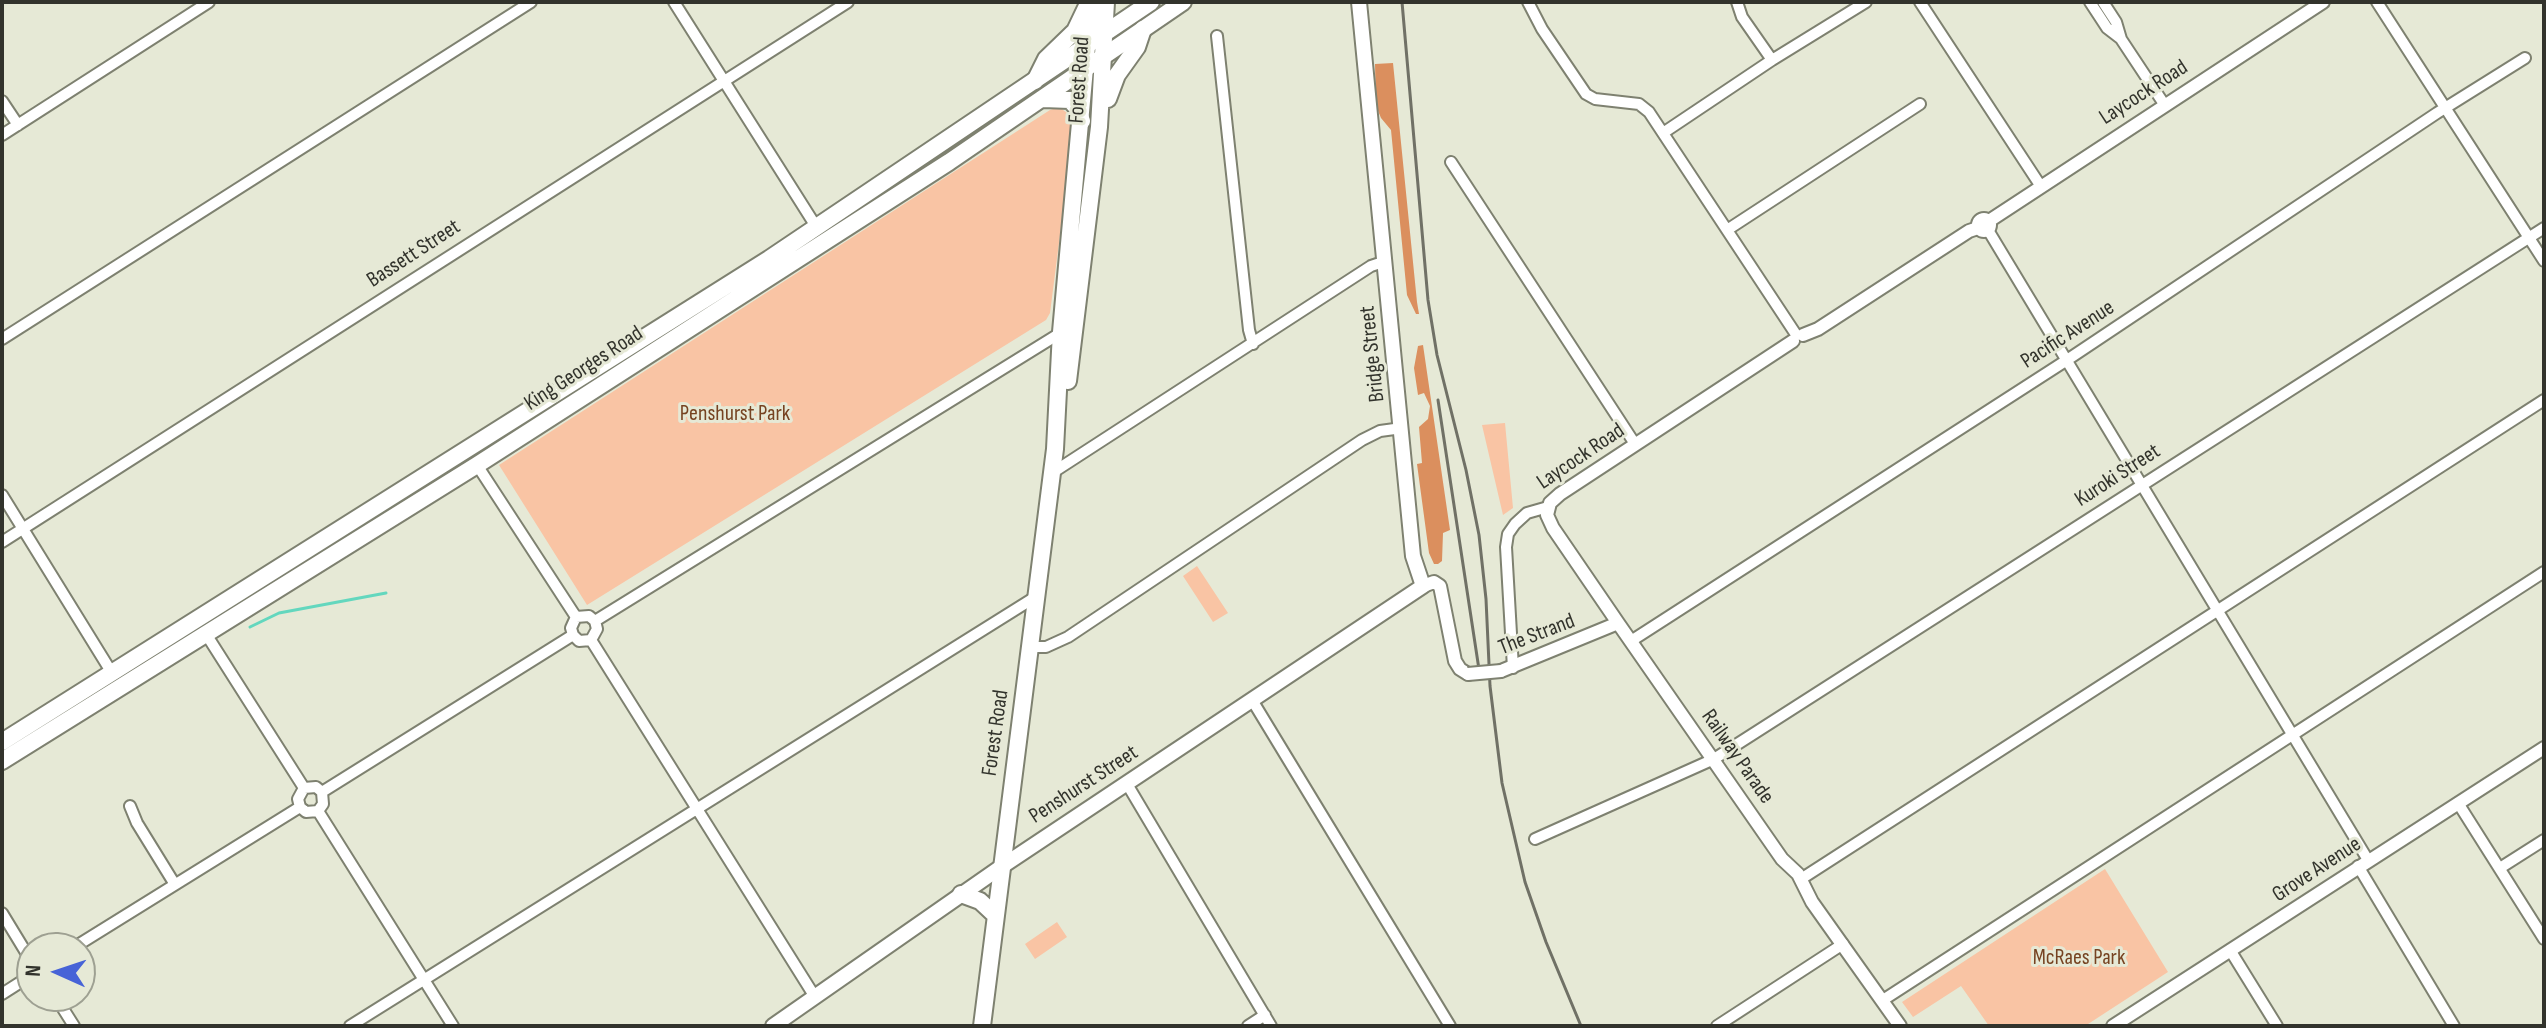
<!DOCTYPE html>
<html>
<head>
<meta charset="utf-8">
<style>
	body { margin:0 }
	#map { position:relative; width:2546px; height:1028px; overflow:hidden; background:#e6e9d6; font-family:"Sofia Sans Condensed",sans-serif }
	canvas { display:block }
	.frame { position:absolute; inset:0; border:4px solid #32332c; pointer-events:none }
	.north { position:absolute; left:16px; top:932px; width:80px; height:80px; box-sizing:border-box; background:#e6e9d6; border:2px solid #9ea092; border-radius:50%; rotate:273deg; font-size:22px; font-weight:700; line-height:32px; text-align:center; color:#32332c }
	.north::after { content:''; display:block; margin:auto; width:28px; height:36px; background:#4763d7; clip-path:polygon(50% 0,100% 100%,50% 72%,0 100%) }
</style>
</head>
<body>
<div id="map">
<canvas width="2546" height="1028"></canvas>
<div class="frame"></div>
<div class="north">N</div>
</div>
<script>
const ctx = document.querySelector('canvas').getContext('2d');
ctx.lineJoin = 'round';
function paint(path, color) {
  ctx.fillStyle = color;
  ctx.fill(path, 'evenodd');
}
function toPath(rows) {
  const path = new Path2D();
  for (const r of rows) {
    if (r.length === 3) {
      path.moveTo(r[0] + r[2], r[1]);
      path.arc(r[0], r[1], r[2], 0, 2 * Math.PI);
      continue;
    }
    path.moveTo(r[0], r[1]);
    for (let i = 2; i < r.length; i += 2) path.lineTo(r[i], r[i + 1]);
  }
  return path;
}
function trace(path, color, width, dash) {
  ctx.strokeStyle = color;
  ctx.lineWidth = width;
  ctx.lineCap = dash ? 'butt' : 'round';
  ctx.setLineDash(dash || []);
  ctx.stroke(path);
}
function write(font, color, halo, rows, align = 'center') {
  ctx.font = font + ' "Sofia Sans Condensed",sans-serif';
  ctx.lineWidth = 6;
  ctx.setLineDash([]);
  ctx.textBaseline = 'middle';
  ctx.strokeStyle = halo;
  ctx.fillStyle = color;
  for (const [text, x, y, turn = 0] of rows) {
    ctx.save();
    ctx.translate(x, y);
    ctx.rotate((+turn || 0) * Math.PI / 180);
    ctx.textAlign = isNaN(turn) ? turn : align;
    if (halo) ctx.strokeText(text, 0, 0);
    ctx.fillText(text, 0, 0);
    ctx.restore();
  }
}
const green = toPath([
	[1059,107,1070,115,1071,149,1050,313,1046,320,587,605,499,465,1050,110],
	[1505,423,1513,508,1503,515,1482,425],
	[1197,566,1228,613,1213,622,1183,576],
	[2105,869,2168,972,2085,1026,1989,1026,1961,986,1913,1017,1902,1002],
	[1057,922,1067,937,1035,959,1025,944]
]);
const forest = toPath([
	[1393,63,1417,302,1419,314,1416,314,1407,295,1391,130,1381,118,1376,106,1375,64],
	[1423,345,1450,530,1443,533,1442,561,1438,564,1434,564,1429,553,1417,464,1422,463,1419,427,1428,419,1430,406,1424,393,1418,395,1414,368,1418,346]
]);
const stream = toPath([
	[250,627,279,613,386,593]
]);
const minor = toPath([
	[674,2,817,228],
	[1528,2,1542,29,1586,94,1595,99,1639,104,1649,112,1795,333],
	[1737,2,1742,17,1772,60],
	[1920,2,2040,185],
	[2090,2,2107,28,2120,38],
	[2103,2,2116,22,2121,39,2164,104],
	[2377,2,2544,261],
	[1217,36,1249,330,1253,344],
	[2,101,18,125],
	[1663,133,1772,60,1866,2],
	[2,135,209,2],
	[1451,162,1635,444],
	[1727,230,1920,104],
	[1988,230,2368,860],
	[2,339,531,2],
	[477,465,576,617],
	[1052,473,1371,266,1386,261],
	[2,495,112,673],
	[2,542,848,2],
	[595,621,1062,332],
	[206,634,304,788],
	[573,635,571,628,576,617,589,616,595,621],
	[573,635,579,641,591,640,597,629,595,621],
	[591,640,815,997],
	[1631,641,2067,360,2437,113,2525,58],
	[1030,647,1046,647,1068,637,1362,440,1380,431,1402,428],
	[1513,668,1506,547,1508,534,1515,524,1527,513,1548,507],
	[1252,700,1450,1026],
	[1127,784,1271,1026],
	[322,792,573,635],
	[2458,803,2544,939],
	[130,806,137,823,174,883],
	[300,807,298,799,304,788,316,787,322,792],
	[300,807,306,812,318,811,323,804,322,792],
	[318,811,453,1026],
	[1535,839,1714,759,2544,228],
	[2358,866,2454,1026],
	[2500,868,2544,840],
	[1801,879,2544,400],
	[2,913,30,959],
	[73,948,300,807],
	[2230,950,2277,1026],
	[2,994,27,978],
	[55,996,74,1026],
	[1883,1000,2544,572],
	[350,1026,1037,596],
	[1248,1026,1265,1015],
	[1717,1026,1843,944]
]);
const tertiary = toPath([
	[1984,225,6],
	[1989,221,2323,2],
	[1803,335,1818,329,1969,231,1978,228],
	[1793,341,1560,494,1550,503,1547,515,1553,528,1618,623,1782,859,1798,874,1812,902,1900,1026],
	[1423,586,1434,582,1440,586,1455,661,1460,669,1468,674],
	[1501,671,1618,623],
	[2113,1026,2544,748]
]);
const secondary = toPath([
	[773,1026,1001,867,1423,586,1413,556,1359,2]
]);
const primary = toPath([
	[1035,81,1046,59,1075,31,1086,8],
	[1108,99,1117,75,1137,47,1143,29],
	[1068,381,1099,127,1106,2],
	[961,894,980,901,995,915],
	[982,1026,1055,449,1061,332,1091,2]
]);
const trunk = toPath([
	[1043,99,1070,100,1077,108,1082,121],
	[2,742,769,259,1151,2],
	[2,761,477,465,829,239,949,162,1183,2]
]);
const rail = toPath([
	[1402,2,1428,300,1437,355,1466,470,1479,535,1486,599,1490,686,1502,783,1525,882,1546,942,1581,1026],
	[1438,400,1480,676]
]);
const tertiaryBridge = toPath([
	[1468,674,1501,671]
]);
const streetNames = [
	["Forest Road",1080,80,-86],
	["Laycock Road",2144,93,-33],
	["Bassett Street",414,254,-33],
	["Pacific Avenue",2068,335,-33],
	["Bridge Street",1373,354,-96],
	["King Georges Road",584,369,-33],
	["Laycock Road",1581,457,-34],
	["Kuroki Street",2118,476,-33],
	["The Strand",1537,635,-21],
	["Forest Road",996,733,-82],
	["Railway Parade",1737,757,55],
	["Penshurst Street",1084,785,-33],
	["Grove Avenue",2317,870,-33]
];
const parkNames = [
	["Penshurst Park",735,414],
	["McRaes Park",2079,958]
];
paint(green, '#f9c4a4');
paint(forest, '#db8f5e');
trace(stream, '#63d7be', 3);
trace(minor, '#7e8170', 14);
trace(tertiary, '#7e8170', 16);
trace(secondary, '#7e8170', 18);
trace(primary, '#7e8170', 20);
trace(trunk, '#7e8170', 20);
trace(minor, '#fff', 10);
trace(tertiary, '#fff', 12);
trace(secondary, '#fff', 14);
trace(primary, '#fff', 16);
trace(trunk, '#fff', 16);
trace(rail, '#707166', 3);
trace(tertiaryBridge, '#7e8170', 16, []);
trace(tertiaryBridge, '#fff', 12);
write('22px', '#32332c', '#e6e9d6', streetNames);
write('22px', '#764321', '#e6e9d6', parkNames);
</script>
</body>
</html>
